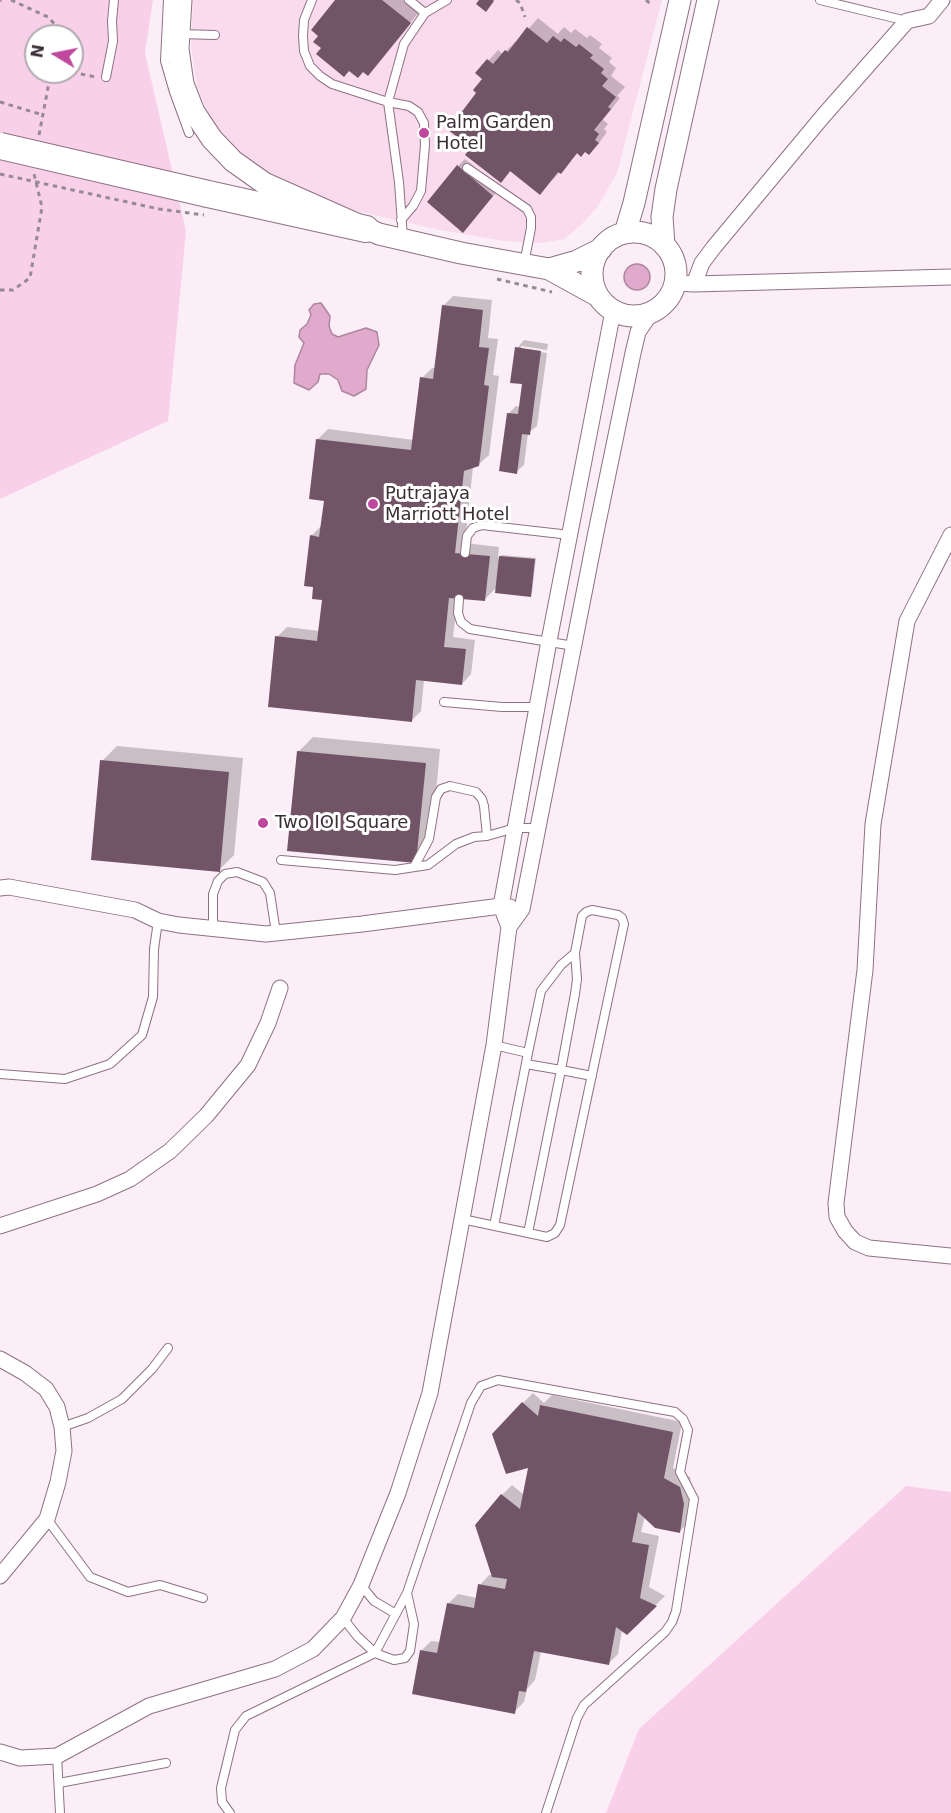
<!DOCTYPE html>
<html>
<head>
<meta charset="utf-8">
<style>
	body { margin:0 }
	#map { position:relative; width:951px; height:1813px; overflow:hidden; background:#fbeef6; font-family:"DejaVu Sans",sans-serif }
	canvas { display:block }
	.north { position:absolute; left:24px; top:24px; width:60px; height:60px; box-sizing:border-box; background:#fff; border:2px solid #b1abaf; border-radius:50%; rotate:280deg; font-size:16px; font-weight:700; line-height:24px; text-align:center; color:#3b2e36 }
	.north::after { content:''; display:block; margin:auto; width:21px; height:27px; background:#bf489e; clip-path:polygon(50% 0,100% 100%,50% 72%,0 100%) }
</style>
</head>
<body>
<div id="map">
<canvas width="951" height="1813"></canvas>
<div class="north">N</div>
</div>
<script>
const ctx = document.querySelector('canvas').getContext('2d');
ctx.lineJoin = 'round';
function paint(path, color) {
  ctx.fillStyle = color;
  ctx.fill(path, 'evenodd');
}
function toPath(rows) {
  const path = new Path2D();
  for (const r of rows) {
    if (r.length === 3) {
      path.moveTo(r[0] + r[2], r[1]);
      path.arc(r[0], r[1], r[2], 0, 2 * Math.PI);
      continue;
    }
    path.moveTo(r[0], r[1]);
    for (let i = 2; i < r.length; i += 2) path.lineTo(r[i], r[i + 1]);
  }
  return path;
}
function trace(path, color, width, dash) {
  ctx.strokeStyle = color;
  ctx.lineWidth = width;
  ctx.lineCap = dash ? 'butt' : 'round';
  ctx.setLineDash(dash || []);
  ctx.stroke(path);
}
function write(font, color, halo, rows, align = 'center') {
  ctx.font = font + ' "DejaVu Sans",sans-serif';
  ctx.lineWidth = 6;
  ctx.setLineDash([]);
  ctx.textBaseline = 'middle';
  ctx.strokeStyle = halo;
  ctx.fillStyle = color;
  for (const [text, x, y, turn = 0] of rows) {
    ctx.save();
    ctx.translate(x, y);
    ctx.rotate((+turn || 0) * Math.PI / 180);
    ctx.textAlign = isNaN(turn) ? turn : align;
    if (halo) ctx.strokeText(text, 0, 0);
    ctx.fillText(text, 0, 0);
    ctx.restore();
  }
}
const built = toPath([
	[193,0,662,0,617,173,598,206,582,224,564,239,541,243,503,241,440,230,343,208,305,193,255,165,231,147,211,120,197,86,191,48]
]);
const green = toPath([
	[0,0,153,0,145,53,186,231,168,421,0,499],
	[36,36,72,36,72,72,36,72],
	[906,1486,951,1492,951,1813,606,1813,639,1729]
]);
const water = toPath([
	[637,277,13],
	[321,303,330,316,329,326,332,334,338,337,366,328,377,332,379,345,367,370,366,389,354,396,342,391,338,380,329,374,320,374,318,382,309,390,294,383,295,365,304,343,299,337,300,330,307,324,311,315,309,310,314,304,321,303]
]);
const shadow = toPath([
	[337,0,404,0,419,12,377,64,323,48],
	[538,18,558,34,564,27,571,33,575,29,587,38,590,35,602,44,599,48,612,58,609,62,616,68,611,76,625,87,617,96,620,98,603,120,608,124,604,129,607,132,599,143,589,153,586,151,578,153,540,193,512,170,501,181,473,147,479,92,484,78,477,73,498,50,503,54,516,41,517,42],
	[465,159,500,188,470,224,458,166],
	[453,296,492,300,488,338,498,339,493,375,499,376,489,455,478,465,473,467,465,543,499,547,498,559,502,555,536,558,532,593,530,595,497,587,484,600,458,597,453,637,475,640,471,674,462,684,424,680,421,711,411,721,277,637,287,627,320,631,323,599,311,536,321,526,325,499,311,498,318,439,328,429,414,440,422,378,432,368,435,368,443,306],
	[524,340,548,344,547,350,521,346,521,349,547,353,537,426,528,433,524,465,516,472,509,413,516,406,521,407,524,383,517,348],
	[313,737,440,749,431,847,416,862,298,752],
	[117,746,243,758,234,855,219,870,102,761],
	[533,1393,544,1403,552,1395,682,1422,673,1468,690,1477,693,1494,690,1521,680,1531,645,1516,641,1532,659,1536,649,1587,665,1596,627,1633,622,1630,618,1654,608,1664,541,1651,535,1680,527,1689,524,1702,514,1712,421,1651,431,1641,441,1642,448,1604,458,1594,477,1598,480,1585,489,1575,493,1575,502,1495,512,1485,524,1495,530,1466,523,1403]
]);
const building = toPath([
	[335,0,382,0,411,23,368,76,363,72,358,78,349,71,344,77,316,54,321,48,313,42,318,36,311,30],
	[479,0,493,0,494,1,486,12,476,4],
	[527,27,547,43,553,36,561,42,564,38,576,47,579,44,593,55,590,58,604,69,601,73,608,79,602,86,616,97,608,107,611,109,594,130,599,134,595,140,599,143,589,155,585,152,581,157,577,153,561,174,558,172,540,195,510,171,501,183,465,155,471,147,448,130,476,93,473,90,482,79,475,73,487,59,493,64,505,50,508,52],
	[457,165,493,196,463,233,427,202],
	[442,305,483,310,479,347,489,348,484,385,489,386,479,466,464,471,455,553,490,556,485,601,449,598,444,647,466,649,462,685,416,680,412,722,268,707,275,636,317,641,322,600,312,599,313,587,304,586,310,535,319,537,324,501,309,499,316,439,411,450,420,377,433,379],
	[515,347,541,351,530,435,522,434,517,474,499,471,507,413,518,414,522,384,510,383],
	[499,556,535,559,531,597,495,593],
	[297,751,426,763,416,863,287,851],
	[100,760,229,772,220,872,91,860],
	[522,1402,538,1416,540,1405,673,1432,664,1478,680,1487,684,1504,680,1533,655,1528,638,1512,632,1542,649,1545,640,1598,657,1606,627,1635,616,1627,609,1665,534,1651,526,1692,519,1691,515,1714,412,1694,420,1650,437,1653,447,1603,474,1608,478,1584,505,1589,507,1579,492,1577,475,1525,501,1494,520,1509,528,1468,506,1474,492,1434]
]);
const path = toPath([
	[11,0,48,17,61,31,60,36],
	[516,0,520,3,525,17],
	[646,0,652,5],
	[0,1,1,0],
	[72,72,95,77],
	[0,102,43,115],
	[39,135,51,72],
	[0,174,159,209,204,215],
	[497,279,552,292],
	[0,290,13,290,30,278,42,207,34,174]
]);
const lane = toPath([
	[168,0,165,61,174,92,189,133],
	[312,0,304,20,303,36,304,51,310,66,320,76,332,84,388,102,399,182,403,238],
	[409,0,425,13],
	[820,0,907,21],
	[180,34,215,35],
	[106,77,113,41,112,21,114,0],
	[467,168,527,209,531,217,531,228,524,264],
	[401,220,413,206,421,191,425,145,424,123,418,112,409,106,388,102,404,44,425,13,447,0],
	[465,553,467,536,473,528,482,525,570,535],
	[459,599,458,613,461,622,470,629,574,646],
	[444,702,502,707,537,707],
	[281,860,395,870,428,865,456,844,474,837,487,836,515,828,538,828],
	[414,867,429,839,436,797,441,789,450,786,476,792,482,799,484,806,487,836],
	[213,929,213,894,218,881,225,874,237,872,263,882,270,893,276,933],
	[494,1045,528,1053,494,1226],
	[528,1053,541,991,561,965,575,953],
	[0,1074,65,1079,110,1064,142,1035,153,997,154,949,158,921],
	[462,1219,547,1237,555,1233,560,1225,624,924,622,918,618,915,592,910,586,912,582,916,575,953,577,979,575,994,561,1070,526,1064],
	[528,1233,561,1070,592,1076],
	[62,1427,88,1418,122,1399,152,1369,168,1348],
	[47,1519,90,1577,128,1592,160,1585,203,1598],
	[361,1585,374,1601,396,1614],
	[343,1618,357,1636,375,1653,394,1660,405,1658,410,1651,414,1624,407,1593],
	[57,1756,60,1813],
	[59,1783,166,1763],
	[230,1813,222,1802,221,1788,235,1730,246,1716,375,1653,407,1593,471,1403,481,1386,498,1380,675,1412,683,1419,688,1430,680,1472,694,1499,676,1611,672,1622,665,1632,584,1705,577,1718,546,1813]
]);
const street = toPath([
	[675,283,694,284,951,277],
	[694,284,702,263,714,247,824,115,907,21,929,16,942,0],
	[951,535,907,621,873,824,865,970,836,1203,837,1217,845,1231,855,1242,869,1248,951,1256],
	[0,888,9,887,135,910,158,921,179,925,266,934,362,924,501,906,510,907],
	[509,927,522,909,595,537,633,353,638,332,651,313],
	[0,1226,97,1194,130,1179,170,1151,206,1116,248,1065,268,1023,280,988],
	[0,1359,25,1373,46,1389,57,1407,62,1427,64,1451,58,1482,47,1519,0,1576],
	[0,1752,20,1758,57,1756,149,1706,275,1669,313,1649,343,1618,361,1585,398,1493,430,1393,494,1045,509,927,501,906,549,641,613,311]
]);
const secondary = toPath([
	[181,0,178,49,183,84,194,112,212,139,233,161,264,183,379,234,461,253,549,269,598,296],
	[634,274,42],
	[625,233,634,203,680,0],
	[664,245,662,217,666,189,708,0],
	[549,269,577,261,601,249]
]);
const highway = toPath([
	[208,194,366,229]
]);
const highwayBridge = toPath([
	[0,146,208,194]
]);
const markers = [
	[424,133,6,"#bf489e"],
	[373,504,6,"#bf489e"],
	[263,823,6,"#bf489e"]
];
const poiNames = [
	["Palm Garden",436,123],
	["Hotel",436,144],
	["Putrajaya",385,494],
	["Marriott Hotel",385,515],
	["Two IOI Square",275,823]
];
paint(built, '#fadbee');
paint(green, '#f9d0ea');
paint(water, '#e0aacc');
trace(water, '#ae859f', 1.5);
paint(shadow, '#0003');
paint(building, '#715567');
trace(lane, '#8e7183', 10);
trace(street, '#8e7183', 17);
trace(secondary, '#8e7183', 23);
trace(highway, '#8e7183', 28);
trace(path, '#978a92', 3, [4.5, 4.5]);
trace(lane, '#fff', 8);
trace(street, '#fff', 15);
trace(secondary, '#fff', 21);
trace(highway, '#fff', 26);
trace(highwayBridge, '#8e7183', 28, []);
trace(highwayBridge, '#fff', 26);
for (const [x, y, r, color] of markers) {
  const dot = new Path2D();
  dot.arc(x, y, r, 0, 2 * Math.PI);
  ctx.fillStyle = color;
  ctx.fill(dot);
  trace(dot, '#fff', 2);
}
write('18px', '#3b2e36', '#fff', poiNames, 'left');
</script>
</body>
</html>
